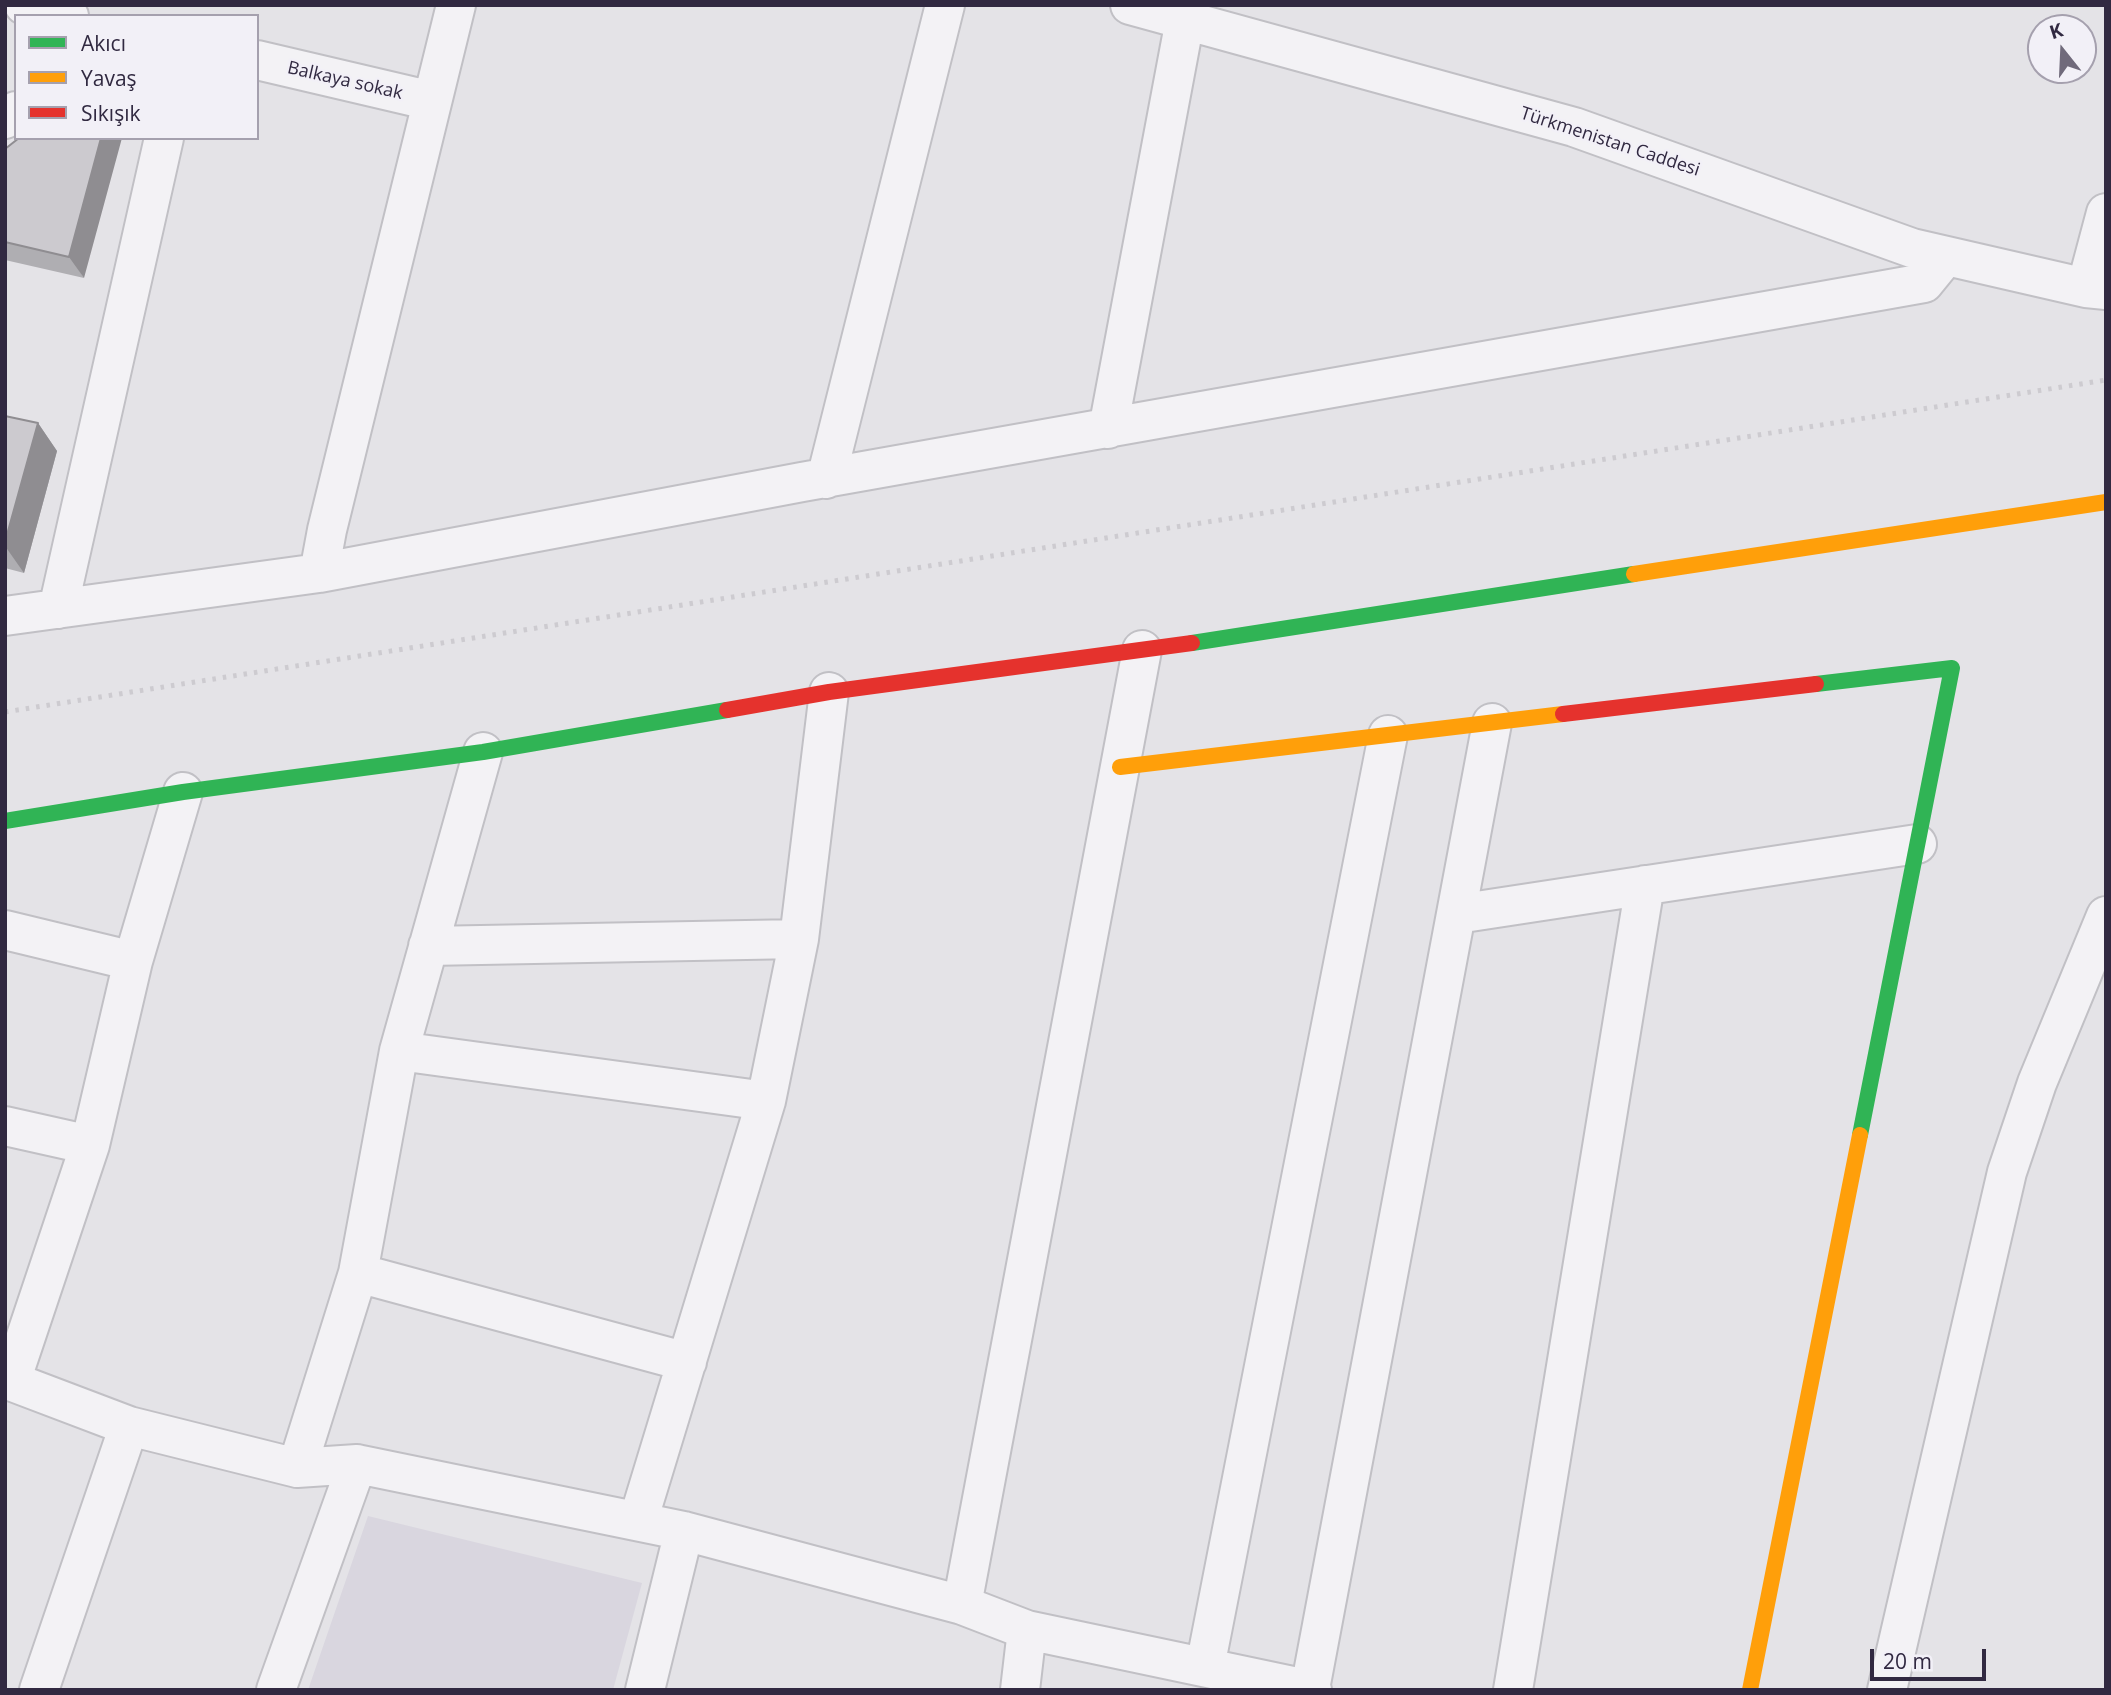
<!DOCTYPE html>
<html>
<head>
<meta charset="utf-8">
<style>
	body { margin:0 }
	#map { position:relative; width:2111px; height:1695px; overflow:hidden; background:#e4e3e7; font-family:"Open Sans",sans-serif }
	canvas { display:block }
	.frame { position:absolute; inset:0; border:7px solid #312941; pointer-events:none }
	.legend { position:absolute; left:14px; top:14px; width:245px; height:126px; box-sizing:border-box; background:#f2f0f7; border:2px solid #a5a0ae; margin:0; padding:9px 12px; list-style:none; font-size:21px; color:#312941 }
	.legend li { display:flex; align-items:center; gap:14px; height:35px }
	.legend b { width:35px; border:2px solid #a5a0ae }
	.north { position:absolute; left:2027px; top:14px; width:70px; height:70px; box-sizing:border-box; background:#f2f0f7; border:2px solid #a5a0ae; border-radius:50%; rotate:342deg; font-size:19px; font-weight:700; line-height:28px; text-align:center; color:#312941 }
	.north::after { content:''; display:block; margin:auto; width:24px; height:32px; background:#706a7b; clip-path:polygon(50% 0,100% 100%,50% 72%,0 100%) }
	.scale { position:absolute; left:1870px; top:1649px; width:116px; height:32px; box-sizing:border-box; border:4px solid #312941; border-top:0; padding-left:9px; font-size:21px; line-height:24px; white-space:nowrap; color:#312941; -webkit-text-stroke:5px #f2f0f7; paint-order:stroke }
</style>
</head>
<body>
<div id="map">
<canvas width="2111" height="1695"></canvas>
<div class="frame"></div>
<ul class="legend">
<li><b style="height:9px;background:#30b455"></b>Akıcı</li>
<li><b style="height:9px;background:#ff9f0a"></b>Yavaş</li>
<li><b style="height:9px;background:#e5322d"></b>Sıkışık</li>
</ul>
<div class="north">K</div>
<div class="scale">20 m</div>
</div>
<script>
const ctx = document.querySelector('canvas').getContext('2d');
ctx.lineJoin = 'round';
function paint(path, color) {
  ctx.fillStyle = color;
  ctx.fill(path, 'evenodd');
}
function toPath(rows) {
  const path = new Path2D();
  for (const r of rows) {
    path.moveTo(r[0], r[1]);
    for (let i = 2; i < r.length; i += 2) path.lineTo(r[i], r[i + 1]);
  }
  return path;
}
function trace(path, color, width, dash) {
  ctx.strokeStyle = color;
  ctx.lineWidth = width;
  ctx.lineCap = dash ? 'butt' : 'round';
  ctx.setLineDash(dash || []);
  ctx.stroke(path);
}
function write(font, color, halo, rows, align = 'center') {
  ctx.font = font + ' "Open Sans",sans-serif';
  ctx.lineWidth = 5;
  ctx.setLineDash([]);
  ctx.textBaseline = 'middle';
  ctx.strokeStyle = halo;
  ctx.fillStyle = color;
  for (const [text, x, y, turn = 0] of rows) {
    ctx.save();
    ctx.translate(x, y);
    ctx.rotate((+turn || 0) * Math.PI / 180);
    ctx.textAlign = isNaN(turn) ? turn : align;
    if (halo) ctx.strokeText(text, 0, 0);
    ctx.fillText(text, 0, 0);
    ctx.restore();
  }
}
const built = toPath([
	[368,1516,642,1583,613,1690,308,1690]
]);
const street = toPath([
	[24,5,69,16],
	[1130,5,1574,127,1912,248,2086,288,2106,290],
	[257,60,432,101],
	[5,119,16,111],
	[2086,288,2106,213],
	[1108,429,1185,20],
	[826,479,945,5],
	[319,573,327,530,456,5],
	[58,609,164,138],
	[5,616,319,573,802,482,1924,283,1946,256],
	[1457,914,1917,844],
	[5,930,133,961],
	[428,946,799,939],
	[399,1051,766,1101],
	[5,1126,90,1145],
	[358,1273,687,1362],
	[5,1379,129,1426,297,1468,357,1464,684,1531,962,1605,1027,1630,1312,1690],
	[11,1381,90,1145,133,961,183,792],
	[297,1468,358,1273,399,1051,483,752],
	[638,1521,766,1101,799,939,829,692],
	[962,1605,1142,650],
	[1205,1667,1388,735],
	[1310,1689,1492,723],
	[39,1690,129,1426],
	[276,1690,357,1464],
	[645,1690,684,1531],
	[1020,1690,1027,1630],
	[1513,1690,1645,885],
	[1887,1690,2007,1172,2037,1083,2106,916]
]);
const fast = toPath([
	[1192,643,1634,574],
	[1816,684,1952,668,1860,1135],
	[5,821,183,792,483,752,727,710]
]);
const slow = toPath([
	[1634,574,2106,502],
	[1120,767,1563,714],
	[1750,1690,1860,1135]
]);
const jam = toPath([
	[727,710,829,692,1192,643],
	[1563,714,1816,684]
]);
const rail = toPath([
	[5,712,2106,380]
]);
const wall = toPath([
	[5,149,84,278,5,260],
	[5,416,38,423,57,451,24,573,5,568]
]);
const shadedWall = toPath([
	[101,138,122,138,84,278,69,257],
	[38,423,57,451,24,573,5,546,5,542]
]);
const building = toPath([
	[19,138,101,138,69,257,5,242,5,149,19,138],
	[5,416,38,423,5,542,5,416]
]);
const streetNames = [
	["Balkaya sokak",345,81,13],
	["Türkmenistan Caddesi",1610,142,18]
];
paint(built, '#d9d6df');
trace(street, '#c1c0c5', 42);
trace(street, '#f3f2f5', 38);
trace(fast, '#30b455', 16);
trace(slow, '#ff9f0a', 16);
trace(jam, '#e5322d', 16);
trace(rail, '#cdcbd0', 5, [3.5, 7]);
paint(wall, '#afaeb2');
paint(shadedWall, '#8f8d91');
paint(building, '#cccacf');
trace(building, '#8f8d91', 2);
write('18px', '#312941', '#f2f0f7', streetNames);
</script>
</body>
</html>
